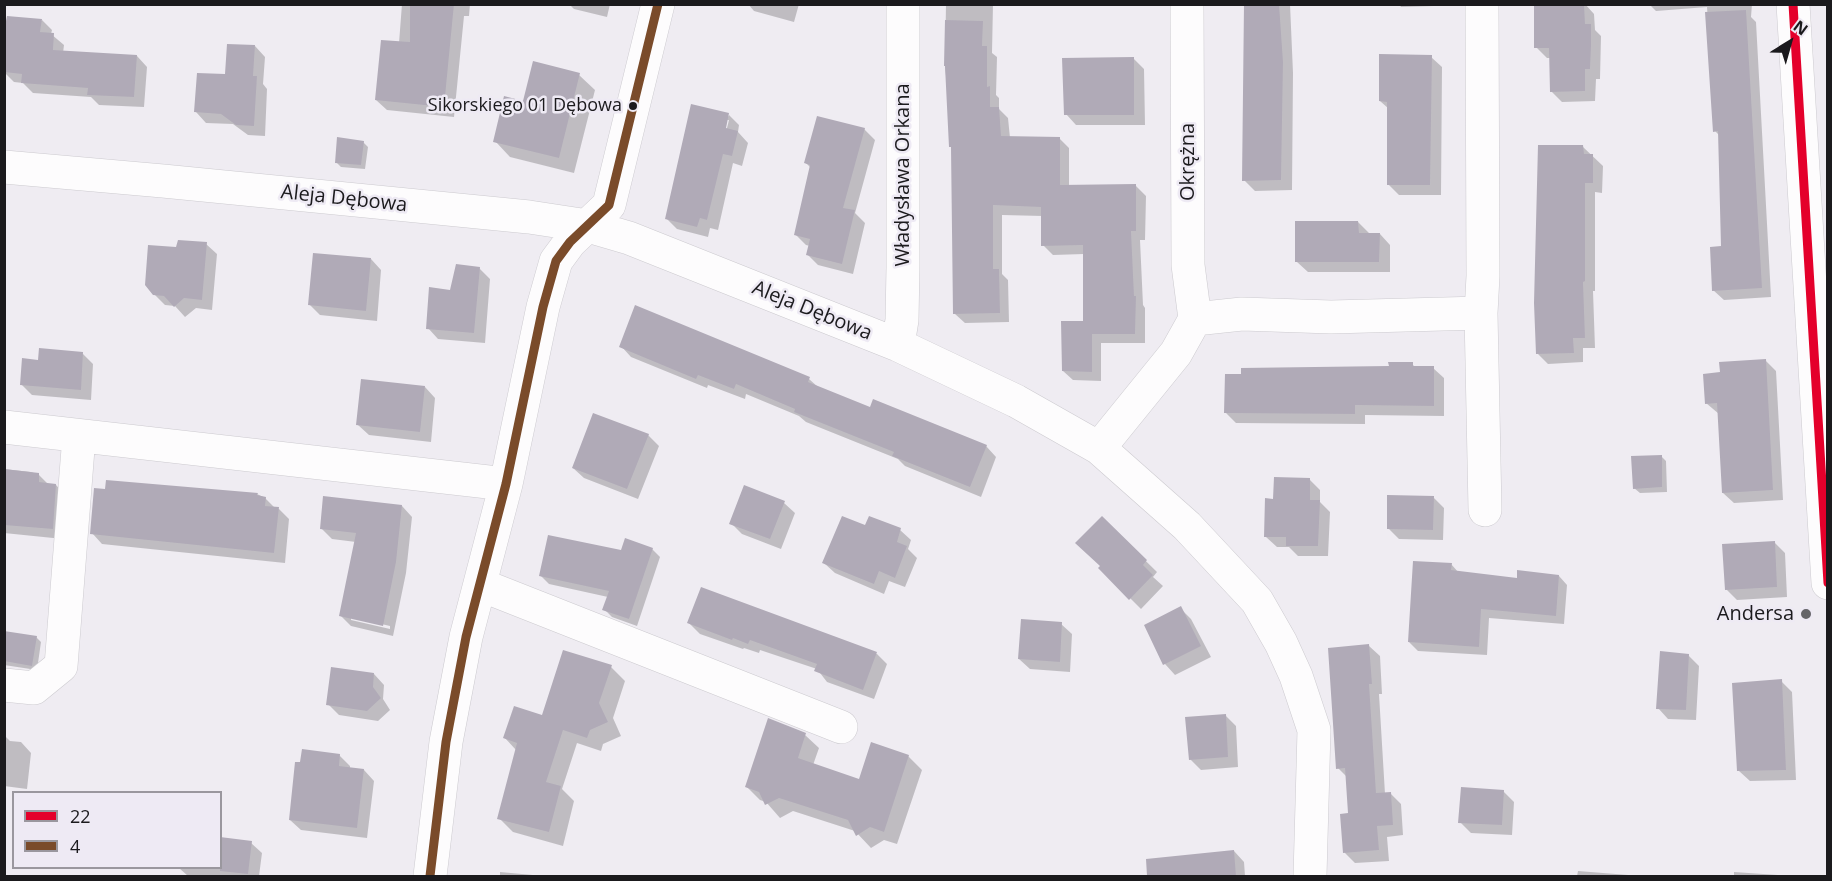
<!DOCTYPE html>
<html>
<head>
<meta charset="utf-8">
<style>
	body { margin:0 }
	#map { position:relative; width:1832px; height:881px; overflow:hidden; background:#efecf2; font-family:"Open Sans",sans-serif }
	canvas { display:block }
	.frame { position:absolute; inset:0; border:6px solid #1b1a1d; pointer-events:none }
	.legend { position:absolute; left:12px; top:791px; width:210px; height:78px; box-sizing:border-box; background:#eeeaf4; border:2px solid #9a979e; margin:0; padding:8px 10px; list-style:none; font-size:18px; color:#1b1a1d }
	.legend li { display:flex; align-items:center; gap:12px; height:30px }
	.legend b { width:30px; border:2px solid #9a979e }
	.north { position:absolute; left:1760px; top:12px; width:60px; height:60px; -webkit-text-stroke:4px #eeeaf4; paint-order:stroke; rotate:37deg; font-size:16px; font-weight:700; line-height:24px; text-align:center; color:#1b1a1d }
	.north::after { content:''; display:block; margin:auto; width:21px; height:27px; background:#1b1a1d; clip-path:polygon(50% 0,100% 100%,50% 72%,0 100%) }
</style>
</head>
<body>
<div id="map">
<canvas width="1832" height="881"></canvas>
<div class="frame"></div>
<ul class="legend">
<li><b style="height:8px;background:#e4002b"></b>22</li>
<li><b style="height:8px;background:#7a4b2a"></b>4</li>
</ul>
<div class="north">N</div>
</div>
<script>
const ctx = document.querySelector('canvas').getContext('2d');
ctx.lineJoin = 'round';
function paint(path, color) {
  ctx.fillStyle = color;
  ctx.fill(path, 'evenodd');
}
function toPath(rows) {
  const path = new Path2D();
  for (const r of rows) {
    path.moveTo(r[0], r[1]);
    for (let i = 2; i < r.length; i += 2) path.lineTo(r[i], r[i + 1]);
  }
  return path;
}
function trace(path, color, width, dash) {
  ctx.strokeStyle = color;
  ctx.lineWidth = width;
  ctx.lineCap = dash ? 'butt' : 'round';
  ctx.setLineDash(dash || []);
  ctx.stroke(path);
}
function write(font, color, halo, rows, align = 'center') {
  ctx.font = font + ' "Open Sans",sans-serif';
  ctx.lineWidth = 5;
  ctx.setLineDash([]);
  ctx.textBaseline = 'middle';
  ctx.strokeStyle = halo;
  ctx.fillStyle = color;
  for (const [text, x, y, turn = 0] of rows) {
    ctx.save();
    ctx.translate(x, y);
    ctx.rotate((+turn || 0) * Math.PI / 180);
    ctx.textAlign = isNaN(turn) ? turn : align;
    if (halo) ctx.strokeText(text, 0, 0);
    ctx.fillText(text, 0, 0);
    ctx.restore();
  }
}
const shadow = toPath([
	[402,4,470,4,469,16,464,16,454,117,387,110,376,100,399,43],
	[569,4,610,4,607,17,574,9],
	[748,4,799,4,794,22,754,11],
	[946,4,993,4,992,53,997,57,996,95,999,98,999,109,1008,118,1010,138,1059,138,1069,148,1069,186,1136,186,1146,196,1145,240,1140,240,1143,305,1145,308,1145,343,1101,343,1101,381,1073,380,1063,371,1085,323,1084,254,1053,255,1043,245,1043,216,1002,215,1002,274,1008,280,1009,322,965,323,955,314,953,148,945,66],
	[1246,4,1290,4,1293,73,1292,190,1255,191,1244,180],
	[1399,4,1434,4,1434,6,1401,7],
	[1535,4,1585,4,1594,14,1595,30,1601,36,1600,79,1596,79,1595,101,1562,102,1551,91,1551,58,1547,58,1536,47],
	[1649,4,1752,4,1751,17,1756,22,1771,297,1724,300,1713,290,1723,247,1720,136,1715,131,1707,7,1656,11],
	[42,20,52,30,51,34,64,45,63,53,137,56,147,67,144,107,99,105,91,97,33,93,23,83,14,82,4,72,4,66],
	[255,46,265,57,263,84,267,89,265,136,248,135,233,124,206,123,196,112],
	[1431,57,1442,67,1441,195,1399,195,1388,184,1389,109,1380,101],
	[1133,58,1144,69,1145,125,1076,125,1066,114],
	[579,75,595,90,574,173,510,157,495,141,524,103],
	[729,115,739,125,738,132,748,143,742,166,733,163,718,230,710,228,708,237,677,229,666,218],
	[726,120,729,120,725,136],
	[864,129,875,140,855,213,865,223,853,274,818,265,807,254,810,246,806,245,795,234,811,168,806,163],
	[363,142,368,147,365,169,341,167,336,162],
	[1583,147,1603,166,1602,193,1595,192,1595,291,1593,291,1595,348,1583,348,1583,362,1548,364,1538,354],
	[1358,222,1369,233,1380,234,1390,245,1390,272,1308,272,1297,262],
	[206,244,217,254,212,310,196,308,185,317,175,306,165,305,154,294,177,249],
	[371,259,381,270,377,321,320,315,309,304],
	[479,268,490,279,485,343,438,339,428,328,451,292],
	[621,346,809,379,818,387,871,409,986,446,996,457,981,497,905,466,898,459,806,422,799,416,746,394,745,399,708,385,707,388,631,357],
	[83,354,93,364,91,400,32,395,21,384,39,362],
	[1765,360,1776,371,1783,500,1734,503,1723,493,1719,414,1706,403,1721,374],
	[1412,364,1416,368,1433,368,1444,378,1444,416,1365,415,1365,424,1236,423,1226,413,1390,368],
	[425,387,435,398,431,442,369,435,358,425],
	[648,435,659,446,638,499,584,478,573,468],
	[1661,456,1666,461,1667,492,1640,493,1634,488],
	[4,469,31,472,39,475,49,485,56,485,66,496,63,539,4,533],
	[1310,480,1320,490,1320,502,1330,512,1328,556,1298,556,1289,547,1277,547,1266,537,1275,500],
	[257,494,265,498,275,508,279,509,289,519,285,563,102,544,92,533],
	[1433,497,1444,508,1443,540,1399,539,1389,529],
	[784,503,795,513,781,549,742,534,731,523],
	[402,506,412,517,406,573,393,636,351,626,340,615,356,542,332,539,321,528],
	[351,617,390,626,390,629,351,620],
	[1102,518,1157,572,1153,577,1163,586,1141,609,1100,568,1102,567],
	[866,527,900,530,911,540,908,549,917,558,905,587,889,581,884,594,835,573,824,563],
	[1774,542,1785,553,1787,597,1737,600,1726,589],
	[652,549,660,557,637,626,612,617,604,609,608,597,549,584,541,576,622,551],
	[1451,564,1459,573,1518,580,1559,576,1567,585,1564,624,1489,618,1487,655,1418,651,1409,642],
	[701,589,877,654,887,664,874,699,827,682,817,669,760,650,759,653,744,648,743,649,700,634,689,623],
	[1180,608,1191,619,1211,657,1175,675,1165,664],
	[1061,624,1072,634,1070,672,1030,669,1019,659],
	[4,633,36,637,41,642,37,670,4,665],
	[1369,646,1380,656,1382,694,1379,694,1385,794,1390,793,1401,804,1403,835,1387,837,1389,861,1355,863,1345,853,1349,814,1347,777,1338,768],
	[1688,655,1699,666,1696,720,1668,719,1658,708],
	[611,667,625,681,613,718,621,736,603,744,601,751,577,743,562,789,574,801,563,846,513,832,499,818,516,750,505,738,542,717],
	[374,674,384,685,383,699,390,710,378,721,339,715,328,704],
	[1781,681,1792,692,1796,780,1750,781,1739,771],
	[1225,715,1236,726,1238,767,1201,770,1190,759],
	[4,735,10,741,21,742,31,753,27,789,4,786],
	[805,735,819,748,813,765,860,780,908,756,922,770,897,844,884,840,871,848,855,831,793,811,780,818,766,802,760,800,747,787],
	[339,755,350,766,350,769,364,770,374,781,367,838,301,830,290,820],
	[1503,791,1514,802,1512,835,1471,833,1460,822],
	[251,843,262,853,259,876,188,876,179,868,220,868],
	[1234,851,1244,862,1245,876,1191,876,1189,856],
	[1578,871,1641,876,1577,876],
	[500,872,544,876,545,876,500,876],
	[1734,872,1778,875,1780,876,1734,876]
]);
const building = toPath([
	[410,4,454,4,444,107,375,100,381,40,410,42],
	[1244,4,1279,4,1283,62,1281,180,1242,181],
	[1534,4,1584,4,1585,24,1591,24,1591,46,1590,69,1585,69,1585,91,1550,92,1549,48,1534,48],
	[1746,10,1762,288,1712,291,1710,247,1721,246,1718,131,1713,132,1705,12],
	[7,16,42,19,40,32,54,33,53,50,137,55,134,97,87,95,88,88,21,83,22,74,4,72,4,31],
	[945,20,983,21,982,46,987,46,987,87,990,86,990,107,999,107,1001,136,1060,137,1060,185,1136,184,1136,231,1131,231,1134,296,1136,296,1135,334,1092,334,1092,372,1062,371,1061,321,1083,321,1083,245,1041,246,1041,207,993,205,993,269,999,269,1000,313,953,314,951,147,949,147,945,66,944,66],
	[227,44,255,45,253,76,257,76,254,126,236,125,221,114,194,112,197,73,225,74],
	[1379,54,1432,55,1430,185,1387,185,1387,102,1379,101],
	[1134,57,1134,115,1064,115,1062,58],
	[533,61,580,73,559,158,493,142,504,96,523,101],
	[691,104,729,113,726,128,738,131,732,156,723,154,707,220,700,218,697,227,665,219],
	[817,116,865,128,843,208,855,210,842,264,806,255,810,239,794,235,810,165,804,163],
	[337,137,364,141,361,165,335,163],
	[1538,145,1583,145,1584,154,1593,154,1593,183,1585,183,1585,281,1583,282,1585,338,1573,338,1574,353,1536,354,1534,303],
	[1295,221,1358,221,1359,233,1380,233,1379,262,1295,262],
	[178,240,207,242,202,300,184,298,174,307,164,296,153,295,145,285,148,245,176,247],
	[313,253,371,258,366,311,308,305],
	[456,264,480,267,474,333,426,329,429,287,450,290],
	[635,305,810,377,808,382,870,407,873,399,987,445,970,487,892,456,894,452,794,412,795,409,736,384,734,389,698,375,696,379,619,347],
	[39,348,83,352,81,390,20,385,22,358,38,360],
	[1766,359,1773,490,1722,493,1717,403,1705,404,1703,374,1720,372,1719,362],
	[1388,362,1413,362,1413,366,1434,366,1434,406,1355,405,1355,414,1224,413,1225,374,1241,374,1241,368,1389,366],
	[361,379,425,386,420,432,356,425],
	[593,413,649,434,627,489,572,468],
	[1662,455,1662,487,1633,489,1631,456],
	[4,469,39,473,39,482,56,484,53,529,4,525],
	[1274,477,1310,478,1310,500,1320,500,1318,546,1286,546,1286,537,1264,537,1265,498,1273,499],
	[106,480,258,493,257,495,266,497,265,506,279,507,274,553,90,534,94,488,105,489],
	[744,485,785,501,770,539,729,524],
	[1387,495,1434,496,1433,530,1387,529],
	[323,496,402,505,396,562,383,626,339,616,356,533,320,529],
	[842,516,865,525,869,516,901,528,897,542,907,546,895,578,879,571,874,584,822,563],
	[1102,516,1147,560,1143,565,1153,575,1129,600,1098,568,1100,566,1075,543],
	[548,535,621,550,625,538,653,548,629,619,602,610,609,591,539,576],
	[1775,541,1777,587,1725,590,1722,544],
	[1413,561,1452,563,1451,570,1517,578,1517,570,1559,575,1556,616,1481,609,1479,647,1408,642],
	[701,587,877,652,863,690,814,671,817,664,750,640,748,644,733,638,732,640,687,623],
	[1181,606,1201,646,1163,665,1144,625],
	[1021,619,1062,622,1060,662,1018,659],
	[4,631,37,636,32,666,4,661],
	[1369,644,1372,684,1369,684,1376,793,1391,792,1393,825,1377,826,1379,850,1343,853,1340,814,1348,813,1345,768,1336,769,1328,648],
	[563,650,612,665,599,703,608,722,590,730,587,738,563,730,546,782,561,786,549,832,497,819,517,743,503,738,514,706,542,715],
	[1660,651,1689,654,1686,710,1656,709],
	[331,667,374,673,373,687,381,698,367,711,326,705],
	[1782,679,1786,770,1737,771,1732,683],
	[1226,714,1228,757,1189,760,1185,717],
	[768,718,806,733,798,758,859,779,871,742,909,755,884,832,870,827,856,836,848,820,779,798,765,805,759,792,745,787],
	[302,749,340,754,339,766,364,769,357,828,289,820,295,762,300,762],
	[1461,787,1504,790,1502,825,1458,823],
	[220,837,252,841,248,874,220,871],
	[1234,850,1236,876,1147,876,1146,859]
]);
const minor = toPath([
	[1793,4,1828,583],
	[4,167,163,181,529,217,588,226,629,238,898,345,1016,401,1099,448,1187,526,1257,601,1281,643,1296,676,1314,730,1310,876],
	[1481,313,1485,510],
	[1195,319,1242,314,1331,317,1481,313,1483,276,1482,4],
	[898,345,902,320,903,267,903,4],
	[4,427,506,484],
	[1099,448,1176,353,1195,319,1188,265,1187,4],
	[481,585,841,727],
	[4,685,34,688,61,666,79,436],
	[430,876,446,742,466,637,506,484,543,307,556,261,570,242,609,205,658,4]
]);
const bus1 = toPath([
	[1793,4,1828,583]
]);
const bus2 = toPath([
	[430,876,446,742,466,637,506,484,543,307,556,261,570,242,609,205,658,4]
]);
const markers = [
	[633,106,5,"#1b1a1d"],
	[1806,614,6,"#656468"]
];
const busNames = [
	["Sikorskiego 01 Dębowa",622,106]
];
const streetNames = [
	["Okrężna",1188,162,-90],
	["Władysława Orkana",903,175,-90],
	["Aleja Dębowa",344,199,6],
	["Aleja Dębowa",812,311,22]
];
const poiNames = [
	["Andersa",1794,614]
];
paint(shadow, '#0003');
paint(building, '#b0aab7');
trace(minor, '#cccacf', 34);
trace(minor, '#fdfcfd', 33);
trace(bus1, '#e4002b', 9);
trace(bus2, '#7a4b2a', 9);
for (const [x, y, r, color] of markers) {
  const dot = new Path2D();
  dot.arc(x, y, r, 0, 2 * Math.PI);
  ctx.fillStyle = color;
  ctx.fill(dot);
  trace(dot, '#eeeaf4', 2);
}
write('18px', '#1b1a1d', '#eeeaf4', busNames, 'right');
write('20px', '#1b1a1d', '#eeeaf4', streetNames);
write('20px', '#1b1a1d', '#eeeaf4', poiNames, 'right');
</script>
</body>
</html>
